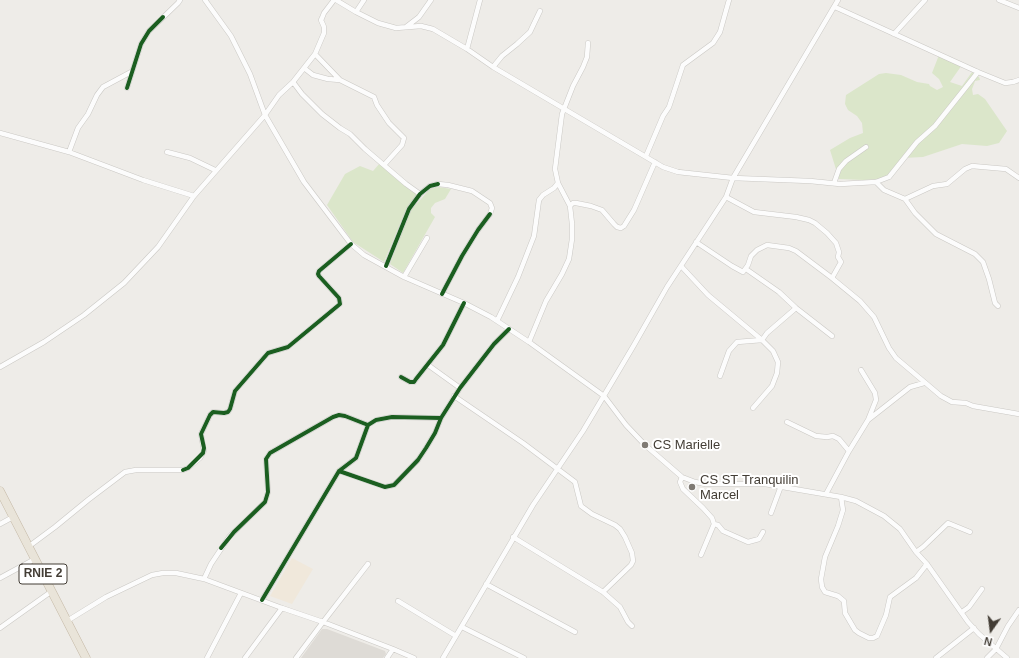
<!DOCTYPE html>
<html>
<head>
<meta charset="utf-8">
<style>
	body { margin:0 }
	#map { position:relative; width:1019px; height:658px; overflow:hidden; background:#eeece8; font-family:Arial,sans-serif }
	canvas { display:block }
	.north { position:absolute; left:971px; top:610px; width:40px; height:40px; -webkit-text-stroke:3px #fff; paint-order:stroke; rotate:194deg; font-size:11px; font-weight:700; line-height:16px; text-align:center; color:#433d35 }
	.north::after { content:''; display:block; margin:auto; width:14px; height:18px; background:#433d35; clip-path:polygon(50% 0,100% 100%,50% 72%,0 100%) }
</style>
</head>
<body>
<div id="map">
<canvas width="1019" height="658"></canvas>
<div class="north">N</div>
</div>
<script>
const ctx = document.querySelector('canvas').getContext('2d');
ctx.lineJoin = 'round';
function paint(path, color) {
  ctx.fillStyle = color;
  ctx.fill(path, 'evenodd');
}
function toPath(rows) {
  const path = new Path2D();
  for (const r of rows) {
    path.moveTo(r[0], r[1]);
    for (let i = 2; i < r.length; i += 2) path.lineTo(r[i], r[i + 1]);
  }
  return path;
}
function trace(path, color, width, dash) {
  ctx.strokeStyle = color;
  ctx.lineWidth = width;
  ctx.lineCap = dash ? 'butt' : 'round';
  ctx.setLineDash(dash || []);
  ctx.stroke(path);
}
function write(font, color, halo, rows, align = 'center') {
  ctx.font = font + ' Arial,sans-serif';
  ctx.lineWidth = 4;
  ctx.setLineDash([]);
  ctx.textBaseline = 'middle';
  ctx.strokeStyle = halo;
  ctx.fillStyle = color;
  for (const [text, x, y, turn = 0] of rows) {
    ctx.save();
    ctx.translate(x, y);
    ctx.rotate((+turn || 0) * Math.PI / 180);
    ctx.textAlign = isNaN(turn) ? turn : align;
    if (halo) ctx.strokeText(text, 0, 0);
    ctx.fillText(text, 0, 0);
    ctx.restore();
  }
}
const commercial = toPath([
	[292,558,313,569,292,604,270,596]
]);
const industrial = toPath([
	[322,629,327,629,385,651,386,654,383,658,301,658]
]);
const green = toPath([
	[939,55,962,65,950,82,962,86,972,72,979,77,980,80,975,81,974,84,972,89,973,95,978,94,985,99,1007,131,999,143,987,146,962,144,923,157,903,158,891,173,880,179,864,180,839,179,830,150,850,138,863,133,862,123,857,116,848,110,845,104,846,95,879,74,886,73,901,75,917,82,929,84,930,86,937,90,943,87,939,79,932,73],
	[380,163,417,195,405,212,384,262,353,242,327,205,345,174,360,166,373,171],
	[439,187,451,189,445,199,435,203,431,208,431,213,435,217,403,273,390,264,410,211,430,189]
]);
const street = toPath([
	[205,0,231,36,250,74,265,115,304,182,351,244,364,255,404,277,464,303,491,317,529,342,604,396,626,425,645,445,682,477,695,482,706,484,765,484,841,497,856,501,884,516,900,529,916,552,927,564,968,622,979,634,1007,658],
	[336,0,356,12,378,23,396,28,421,26,433,29,467,49,493,67,663,167,678,172,733,178,810,181,840,184,876,182,889,177,917,142,935,126,978,72],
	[999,0,1019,8],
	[835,7,978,72,1005,83,1013,82,1019,80],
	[356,12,364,0],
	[406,27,419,17,431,0],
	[894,34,925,0],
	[467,49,480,0],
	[315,54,340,80,374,97,377,105,389,123,404,138,402,145,384,165],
	[493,67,502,56,517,44,530,32,540,11],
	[304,68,313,75,328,79,340,80],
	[293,82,302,94,322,114,340,128,350,134,365,149,406,184,420,194],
	[127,88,141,44,149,31,178,3,180,0],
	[0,133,69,152,143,180,194,196],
	[69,152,78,128,88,114,97,95,103,87,131,72],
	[167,152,190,158,215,170],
	[646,156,663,116,669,107,683,65,713,43,720,32,729,0],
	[876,182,884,190,905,199,915,213,936,234,975,254,983,262,989,279,995,303,998,306],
	[834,183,839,169,846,161,866,147],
	[726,197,754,212,796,217,809,220,815,223,827,233,836,243,839,252,838,257,841,262,832,278],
	[905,199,933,186,947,184,965,169,972,166,1006,169,1019,178],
	[570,206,573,203,576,203,591,206,602,210,614,224,617,227,621,228,624,226,634,210,655,162],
	[696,242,732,266,743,272,748,265,751,256,757,250,767,245,789,248,796,251,832,278,860,301,874,317,889,348,896,358,941,396,952,402,966,403,973,406,1019,414],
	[386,266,409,209,420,194,430,186,438,184,448,185,472,191,490,203,492,208,490,214,478,230,462,256,442,294],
	[681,266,708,295,762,340,773,351,778,362,777,373,772,386,753,408],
	[746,269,779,292,796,308,832,336],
	[404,277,427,238],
	[497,321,518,277,534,236,539,200,543,195,554,188,558,183,555,169,562,114,573,86,583,67,587,57,588,43],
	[529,342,546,301,562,274,569,259,572,239,572,224,570,206,558,183],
	[428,365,460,388],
	[0,367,44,342,84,315,124,283,158,247,194,196,265,115,279,95,293,82,315,54,324,33,324,27,321,20,322,18,324,13,334,0],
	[861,370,875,393,876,400,868,420],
	[720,376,729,351,737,342,762,340,767,333,796,308],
	[401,377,410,382,414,382,416,379,443,345,464,303],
	[454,396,523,443,575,482,581,506,592,514,615,525,620,529,625,537,632,553,633,561,631,565,603,592],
	[787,422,816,436,827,437,833,436,839,439,849,451],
	[339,471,385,487,394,485,418,460,426,448,435,433,441,418,460,388,494,344,509,329],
	[682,477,680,482,683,489,703,508,712,518,714,524,701,555],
	[826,494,849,451,868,420,910,387,924,383],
	[841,497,843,510,838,526,825,557,821,579,822,587,825,592,838,596,844,601,845,613,855,630,859,633,869,638,873,638,877,636,886,615,890,597,916,578,927,564],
	[771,513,781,486],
	[0,524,13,517],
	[714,524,718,525,723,531,748,542,759,539,763,532],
	[513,537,603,592,620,607,628,622,632,626],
	[28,547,55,527,88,500,125,472,136,470,183,470,188,468,200,458,204,451,201,434,210,415,213,412,224,413,228,412,230,409,235,391,268,353,288,347,340,304,339,298,319,276,318,274,319,271,351,244],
	[916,552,923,547,948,523,970,532],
	[0,578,35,559],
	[204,579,211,564,229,537,265,502,268,492,266,459,270,453,333,417,339,415,345,416,368,425],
	[486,584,575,632],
	[262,600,339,471,356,458,368,425,376,420,392,417,441,418],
	[398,601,456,636],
	[962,612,969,607,982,589],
	[67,621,106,597,152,575,163,573,176,573,204,579,282,608,323,622,393,649,414,658],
	[462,627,524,658],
	[0,628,52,591],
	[207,658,241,593],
	[245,658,282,608],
	[296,658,323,622,368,564],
	[387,658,393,649],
	[443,658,533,505,583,431,634,345,667,287,726,197,733,178,838,0],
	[936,658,974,628],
	[987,658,996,649,1008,626,1019,610]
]);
const highway = toPath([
	[0,491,86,658]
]);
const cycleway = toPath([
	[127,88,141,44,149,31,163,17],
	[386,266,409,209,420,194,430,186,438,184],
	[442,294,462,256,478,230,490,214],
	[401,377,410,382,414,382,416,379,443,345,464,303],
	[183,470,188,468,203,453,204,448,201,434,210,415,213,412,224,413,228,412,230,409,235,391,268,353,288,347,340,304,339,298,319,276,318,274,319,271,351,244],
	[339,471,385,487,394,485,418,460,426,448,435,433,441,418,460,388,494,344,509,329],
	[221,548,234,532,265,502,268,492,266,459,270,453,333,417,339,415,345,416,368,425],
	[262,600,339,471,356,458,368,425,376,420,392,417,441,418]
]);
const markers = [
	[645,445,4,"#7f7a74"],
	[692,487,4,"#7f7a74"]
];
const shields = [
	[43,574,48]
];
const shieldNames = [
	["RNIE 2",43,574]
];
const poiNames = [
	["CS Marielle",653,445],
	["CS ST Tranquilin",700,480],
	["Marcel",700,495]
];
paint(commercial, '#f0e8db');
paint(industrial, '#dedbd6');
paint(green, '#dbe6ca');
trace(street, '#cac8c4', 5.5);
trace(highway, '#c4b8a5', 9);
trace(street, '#fcfcfc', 4.5);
trace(highway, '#e9e4d9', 8);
trace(cycleway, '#1b5e20', 4);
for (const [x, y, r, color] of markers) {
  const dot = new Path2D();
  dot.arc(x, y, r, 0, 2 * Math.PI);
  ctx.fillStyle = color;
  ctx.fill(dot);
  trace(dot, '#fff', 1.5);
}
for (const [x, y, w] of shields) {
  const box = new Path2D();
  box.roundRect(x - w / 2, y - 10, w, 20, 3);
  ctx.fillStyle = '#fff';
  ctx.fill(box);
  trace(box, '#433d35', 1);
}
write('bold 12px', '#433d35', null, shieldNames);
write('13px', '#433d35', '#fff', poiNames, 'left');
</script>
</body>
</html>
